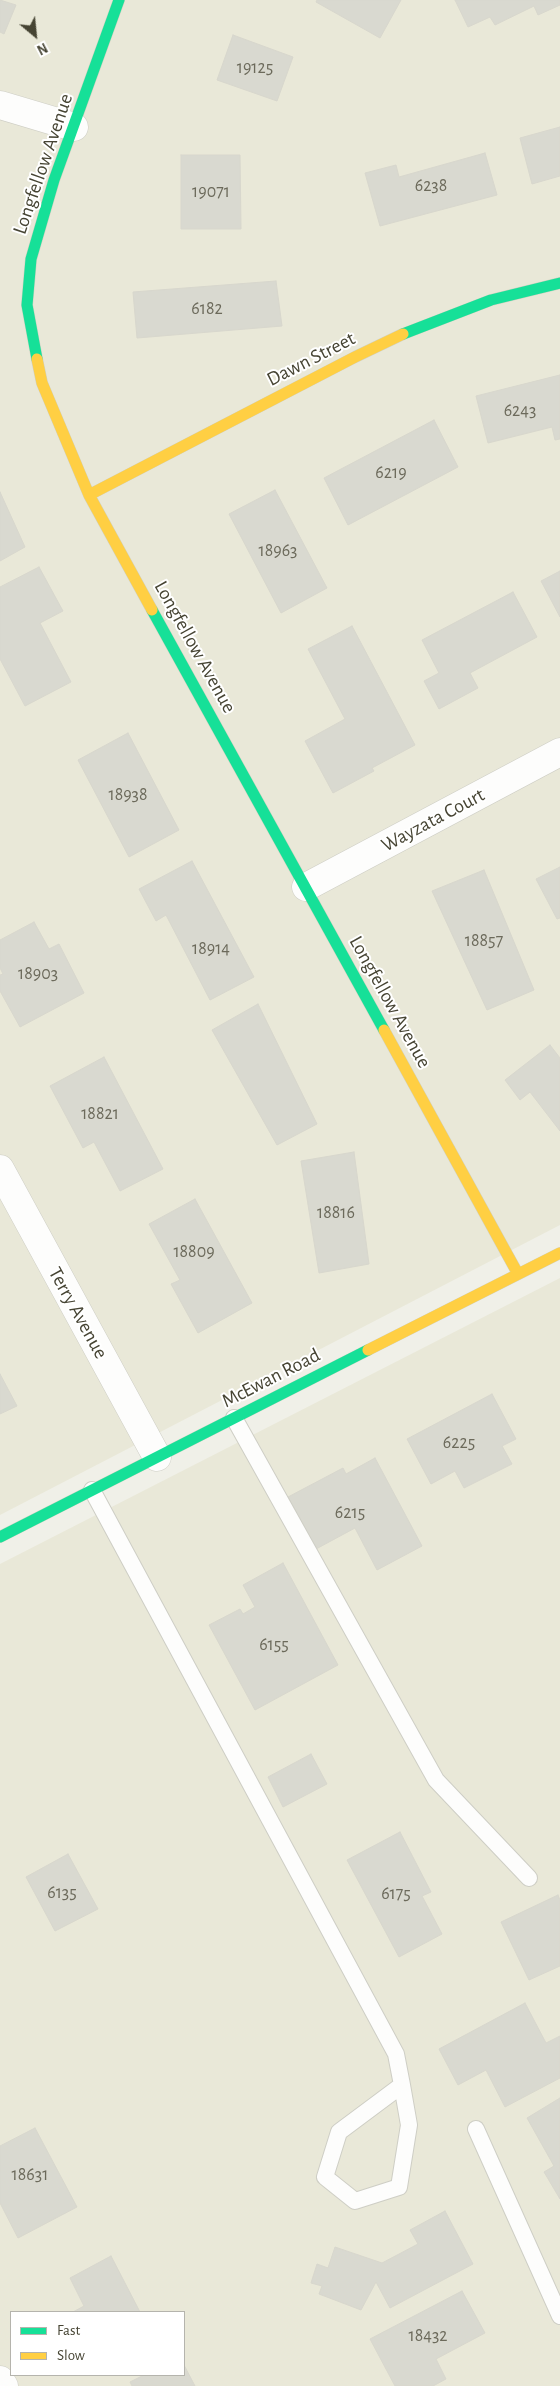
<!DOCTYPE html>
<html>
<head>
<meta charset="utf-8">
<style>
	body { margin:0 }
	#map { position:relative; width:560px; height:2386px; overflow:hidden; background:#f0f0e8; font-family:"Alegreya Sans",sans-serif }
	canvas { display:block }
	.legend { position:absolute; left:10px; top:2311px; width:175px; height:65px; box-sizing:border-box; background:#fff; border:1px solid #b5b4ad; margin:0; padding:6px 9px; list-style:none; font-size:15px; color:#464433 }
	.legend li { display:flex; align-items:center; gap:10px; height:25px }
	.legend b { width:25px; border:1px solid #b5b4ad }
	.north { position:absolute; left:10px; top:10px; width:50px; height:50px; -webkit-text-stroke:4px #fff; paint-order:stroke; rotate:152deg; font-size:14px; font-weight:700; line-height:20px; text-align:center; color:#464433 }
	.north::after { content:''; display:block; margin:auto; width:18px; height:22px; background:#464433; clip-path:polygon(50% 0,100% 100%,50% 72%,0 100%) }
</style>
</head>
<body>
<div id="map">
<canvas width="560" height="2386"></canvas>
<ul class="legend">
<li><b style="height:6px;background:#16e098"></b>Fast</li>
<li><b style="height:6px;background:#ffcf43"></b>Slow</li>
</ul>
<div class="north">N</div>
</div>
<script>
const ctx = document.querySelector('canvas').getContext('2d');
ctx.lineJoin = 'round';
function paint(path, color) {
  ctx.fillStyle = color;
  ctx.fill(path, 'evenodd');
}
function toPath(rows) {
  const path = new Path2D();
  for (const r of rows) {
    path.moveTo(r[0], r[1]);
    for (let i = 2; i < r.length; i += 2) path.lineTo(r[i], r[i + 1]);
  }
  return path;
}
function trace(path, color, width, dash) {
  ctx.strokeStyle = color;
  ctx.lineWidth = width;
  ctx.lineCap = dash ? 'butt' : 'round';
  ctx.setLineDash(dash || []);
  ctx.stroke(path);
}
function write(font, color, halo, rows, align = 'center') {
  ctx.font = font + ' "Alegreya Sans",sans-serif';
  ctx.lineWidth = 4;
  ctx.setLineDash([]);
  ctx.textBaseline = 'middle';
  ctx.strokeStyle = halo;
  ctx.fillStyle = color;
  for (const [text, x, y, turn = 0] of rows) {
    ctx.save();
    ctx.translate(x, y);
    ctx.rotate((+turn || 0) * Math.PI / 180);
    ctx.textAlign = isNaN(turn) ? turn : align;
    if (halo) ctx.strokeText(text, 0, 0);
    ctx.fillText(text, 0, 0);
    ctx.restore();
  }
}
const residential = toPath([
	[0,0,560,0,560,1225,0,1515],
	[560,1278,560,2386,0,2386,0,1564],
	[11,2312,184,2312,184,2375,11,2375]
]);
const building = toPath([
	[0,0,16,5,4,34,0,32,0,0],
	[317,0,401,0,380,38,316,2,317,0],
	[455,0,560,0,560,5,538,15,534,6,495,25,490,17,468,27,455,0],
	[233,35,293,57,277,101,217,80,233,35],
	[560,127,560,176,532,184,520,138,560,127],
	[485,153,497,195,380,226,365,173,396,165,399,177,485,153],
	[181,155,240,155,241,229,181,229,181,155],
	[276,281,282,326,137,338,133,292,276,281],
	[560,375,560,439,555,440,552,427,488,443,476,396,560,375],
	[434,420,458,467,348,525,324,478,434,420],
	[275,490,327,588,281,613,229,514,275,490],
	[0,492,25,547,0,561,0,492],
	[39,567,63,611,40,623,71,682,25,706,0,659,0,587,39,567],
	[560,571,560,617,541,581,560,571],
	[513,592,537,637,470,673,478,688,439,709,424,681,439,673,422,640,513,592],
	[352,626,415,745,372,768,374,771,333,793,305,741,345,719,308,649,352,626],
	[128,733,179,830,129,857,78,760,128,733],
	[192,861,254,977,210,1000,166,915,156,921,139,889,192,861],
	[560,867,560,918,557,919,536,879,560,867],
	[484,870,534,990,487,1010,432,891,484,870],
	[34,922,49,949,59,944,84,993,20,1027,0,991,0,975,3,974,0,968,0,940,34,922],
	[258,1004,317,1124,277,1145,212,1030,258,1004],
	[550,1045,560,1058,560,1131,530,1092,520,1100,505,1080,550,1045],
	[104,1057,163,1169,120,1191,94,1142,83,1148,50,1086,104,1057],
	[354,1152,369,1264,319,1273,301,1161,354,1152],
	[195,1199,252,1303,198,1333,171,1284,180,1280,149,1224,195,1199],
	[0,1374,17,1406,0,1414,0,1374],
	[492,1394,516,1439,502,1446,512,1464,464,1488,455,1471,431,1484,407,1439,492,1394],
	[375,1458,422,1546,377,1570,355,1528,316,1549,288,1497,343,1468,346,1474,375,1458],
	[283,1563,338,1665,255,1710,209,1625,240,1609,243,1614,255,1607,243,1585,283,1563],
	[311,1754,327,1784,283,1807,268,1777,311,1754],
	[400,1832,431,1892,422,1896,442,1934,399,1957,347,1860,400,1832],
	[68,1854,98,1909,55,1931,26,1877,68,1854],
	[558,1895,560,1900,560,1966,529,1980,501,1922,558,1895],
	[525,2003,546,2043,560,2036,560,2078,505,2107,486,2070,458,2085,439,2049,525,2003],
	[560,2098,560,2199,544,2172,554,2166,527,2118,560,2098],
	[35,2128,77,2207,18,2238,0,2203,0,2146,35,2128],
	[445,2211,473,2264,390,2308,376,2282,361,2310,319,2294,322,2286,311,2283,317,2264,328,2268,335,2247,382,2263,418,2244,410,2230,445,2211],
	[111,2256,140,2312,73,2312,84,2306,70,2278,111,2256],
	[462,2291,485,2333,436,2359,446,2379,433,2386,395,2386,370,2339,462,2291],
	[184,2365,195,2386,132,2386,130,2382,144,2375,184,2375,184,2365]
]);
const lane = toPath([
	[234,1418,436,1780,529,1878],
	[92,1490,396,2054,402,2085,409,2125,399,2187,355,2201,325,2177,339,2132,402,2085],
	[476,2129,560,2316]
]);
const street = toPath([
	[0,105,74,127],
	[306,887,560,752],
	[0,1169,157,1457],
	[0,2380,4,2386]
]);
const fast = toPath([
	[403,334,491,300,560,283],
	[37,359,27,305,31,259,54,180,119,0],
	[152,610,384,1030],
	[0,1537,368,1350]
]);
const slow = toPath([
	[37,359,42,383,89,495,152,610],
	[89,495,355,357,403,334],
	[384,1030,518,1274],
	[368,1350,560,1253]
]);
const numberNames = [
	["19125",255,68],
	["6238",431,186],
	["19071",211,192],
	["6182",207,309],
	["6243",520,411],
	["6219",391,473],
	["18963",278,551],
	["18938",128,795],
	["18857",484,941],
	["18914",211,949],
	["18903",38,974],
	["18821",100,1114],
	["18816",336,1213],
	["18809",194,1252],
	["6225",459,1443],
	["6215",350,1513],
	["6155",274,1645],
	["6135",62,1893],
	["6175",396,1894],
	["18631",30,2175],
	["18432",428,2336]
];
const streetNames = [
	["Longfellow Avenue",43,164,-71],
	["Dawn Street",311,359,-27],
	["Longfellow Avenue",195,647,61],
	["Wayzata Court",433,820,-28],
	["Longfellow Avenue",390,1002,61],
	["Terry Avenue",78,1313,61],
	["McEwan Road",271,1378,-27]
];
paint(residential, '#e9e8d8');
paint(building, '#d9d9d0');
trace(building, '#d8d7cd', 1);
trace(lane, '#cecec5', 18);
trace(street, '#cecec5', 29);
trace(fast, '#d1d1c0', 12);
trace(slow, '#d1d1c0', 12);
trace(lane, '#fdfdfc', 16);
trace(street, '#fdfdfc', 28);
trace(fast, '#16e098', 11);
trace(slow, '#ffcf43', 11);
write('18px', '#6c6a5b', null, numberNames);
write('20px', '#464433', '#fff', streetNames);
</script>
</body>
</html>
